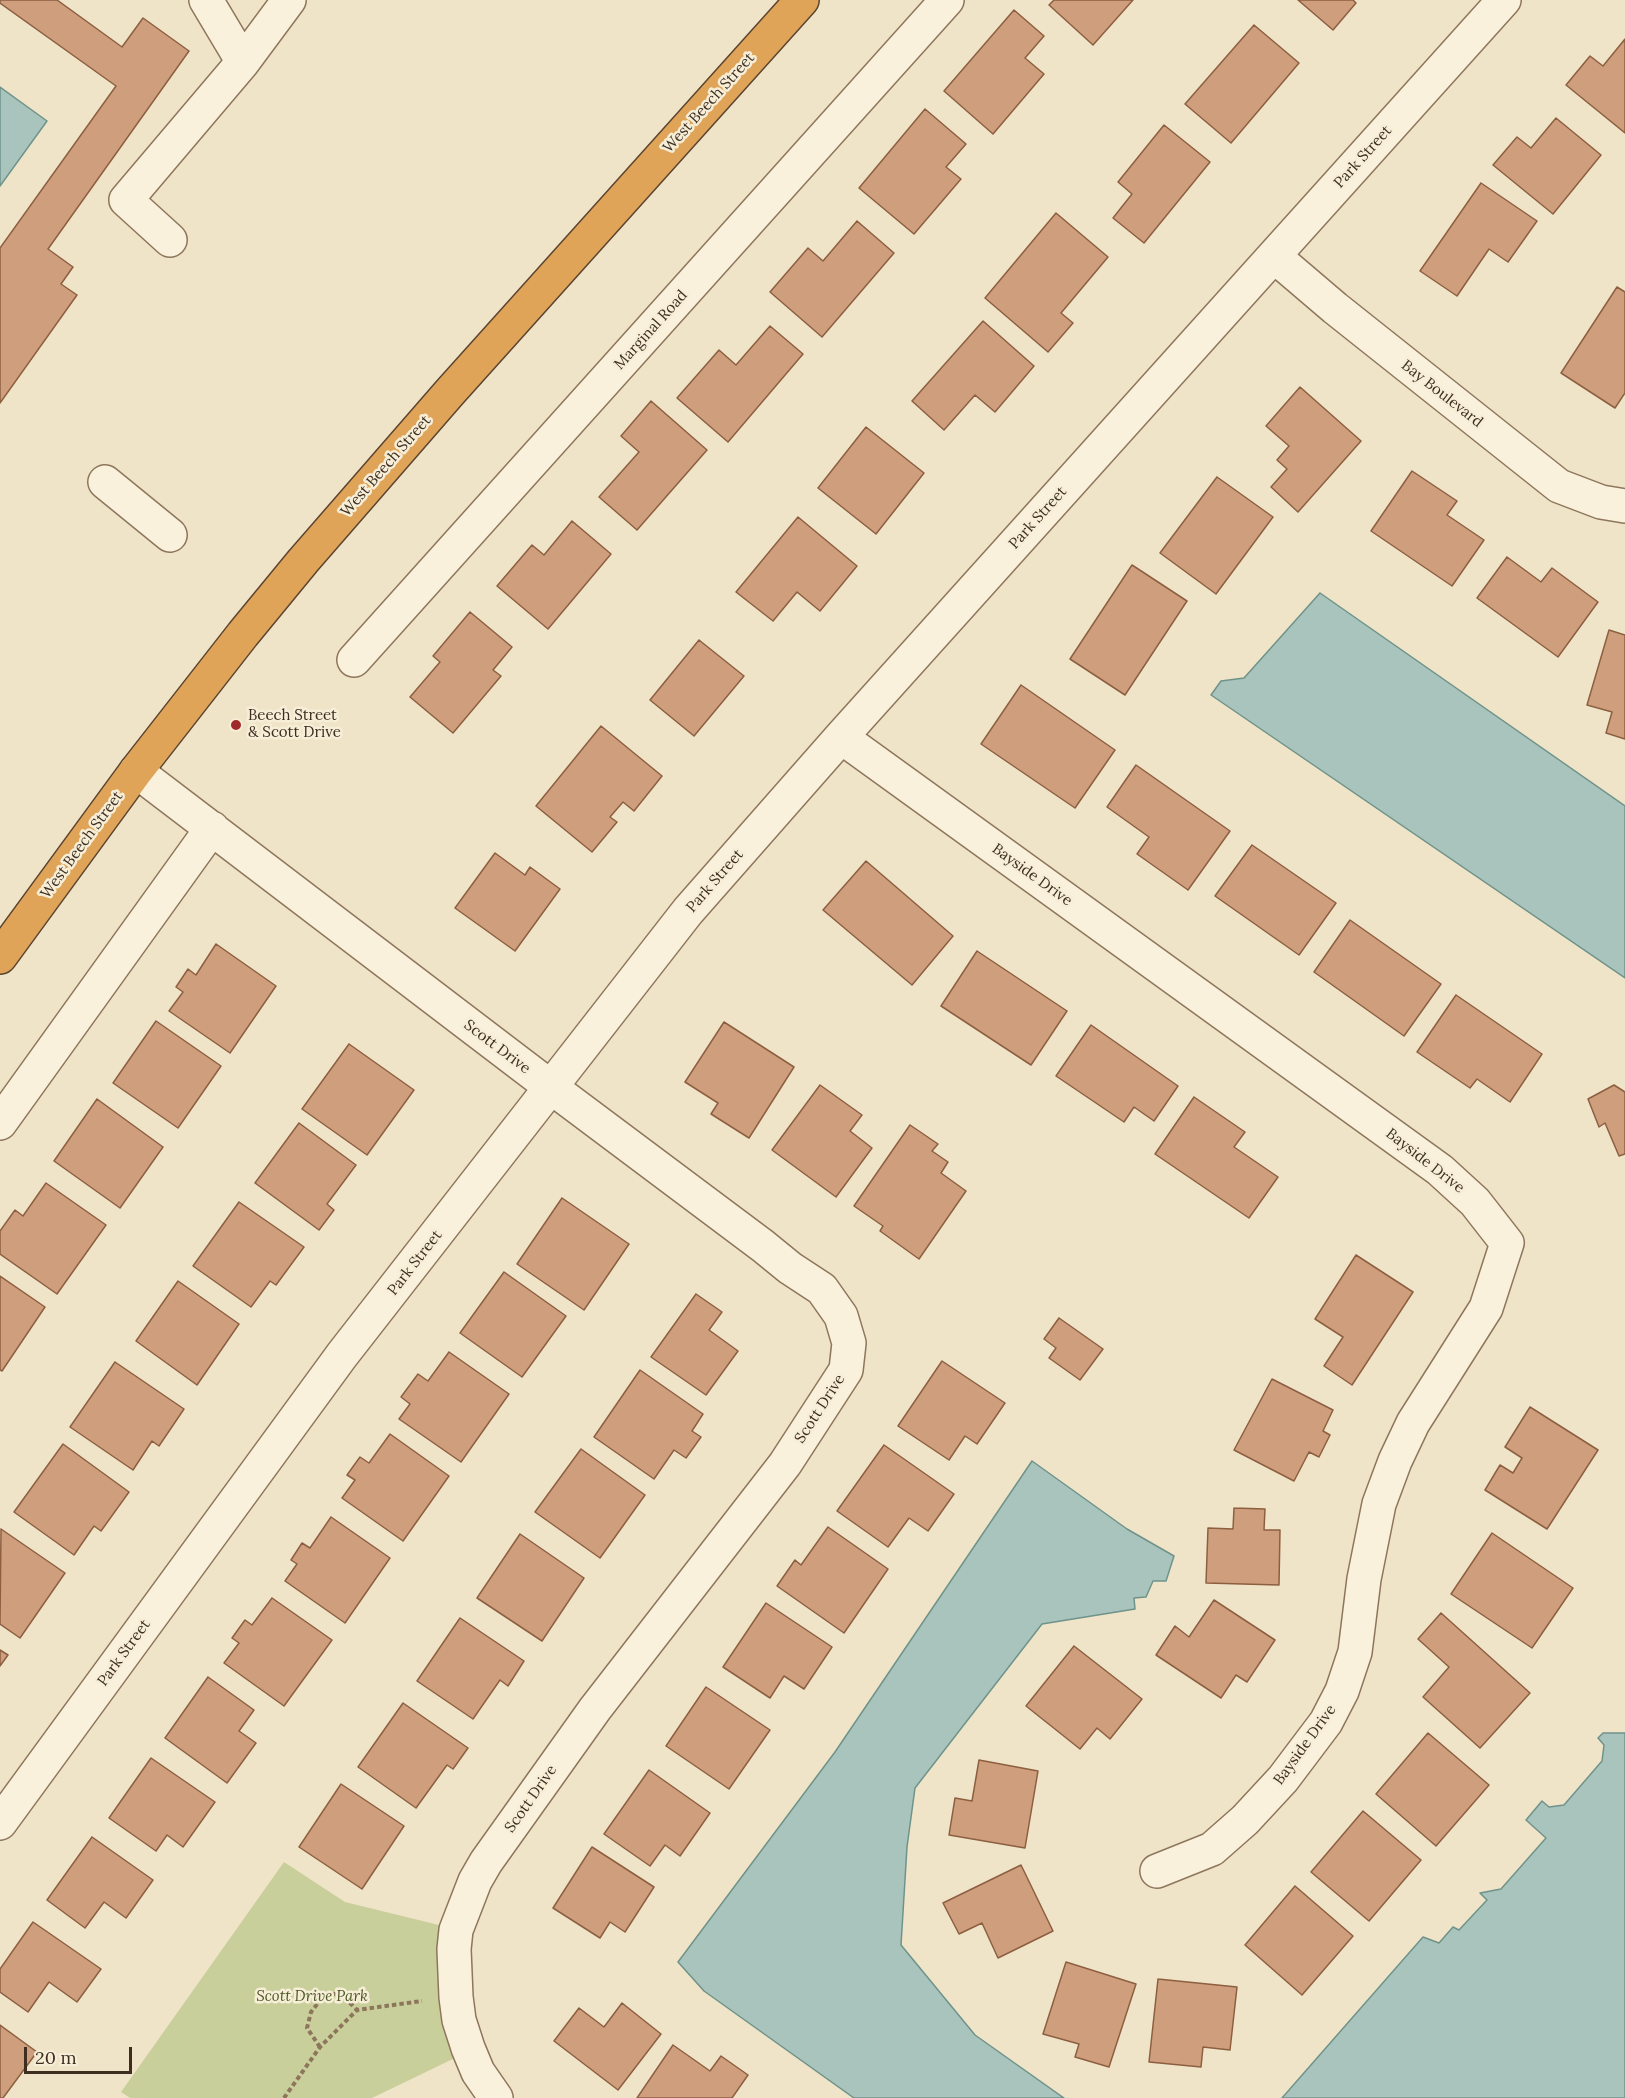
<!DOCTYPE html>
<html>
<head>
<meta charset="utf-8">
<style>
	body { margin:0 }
	#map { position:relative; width:1625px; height:2098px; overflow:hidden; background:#f0e4c8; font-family:Lora,serif }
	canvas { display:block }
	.scale { position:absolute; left:24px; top:2047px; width:108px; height:27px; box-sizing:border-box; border:3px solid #3d2e20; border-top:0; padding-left:8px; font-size:18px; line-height:21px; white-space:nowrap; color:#3d2e20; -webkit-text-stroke:4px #f7eed8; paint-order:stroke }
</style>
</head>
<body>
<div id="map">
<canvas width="1625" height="2098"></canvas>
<div class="scale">20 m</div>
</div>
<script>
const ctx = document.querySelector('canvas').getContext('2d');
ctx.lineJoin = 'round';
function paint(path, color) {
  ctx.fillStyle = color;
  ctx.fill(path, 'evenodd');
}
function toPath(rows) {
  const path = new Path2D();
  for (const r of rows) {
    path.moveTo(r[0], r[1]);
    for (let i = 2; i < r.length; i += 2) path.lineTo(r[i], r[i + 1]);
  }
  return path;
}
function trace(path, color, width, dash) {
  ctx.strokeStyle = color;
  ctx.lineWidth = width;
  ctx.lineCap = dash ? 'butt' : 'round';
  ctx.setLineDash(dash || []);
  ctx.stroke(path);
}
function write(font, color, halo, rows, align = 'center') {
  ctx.font = font + ' Lora,serif';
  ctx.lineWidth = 5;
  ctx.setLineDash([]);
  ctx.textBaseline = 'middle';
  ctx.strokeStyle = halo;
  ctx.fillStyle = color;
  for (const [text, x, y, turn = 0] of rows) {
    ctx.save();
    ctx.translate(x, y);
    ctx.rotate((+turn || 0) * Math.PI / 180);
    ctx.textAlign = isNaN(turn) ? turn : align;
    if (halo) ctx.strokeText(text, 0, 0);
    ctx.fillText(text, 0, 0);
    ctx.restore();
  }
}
const green = toPath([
	[284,1862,345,1902,439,1925,440,1999,455,2058,372,2098,130,2098,121,2092]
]);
const water = toPath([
	[0,87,47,121,0,186,0,87],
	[1320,593,1625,806,1625,978,1211,695,1221,681,1244,678,1320,593],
	[1032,1461,1127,1529,1174,1556,1166,1581,1153,1581,1146,1597,1134,1598,1135,1609,1042,1624,915,1788,907,1847,901,1945,975,2035,1064,2098,854,2098,704,1991,678,1962,835,1752,1032,1461],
	[1603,1733,1625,1733,1625,2098,1282,2098,1423,1937,1439,1943,1453,1927,1459,1930,1487,1900,1480,1893,1501,1889,1546,1838,1526,1820,1542,1801,1549,1807,1564,1805,1602,1761,1604,1745,1598,1738,1603,1733]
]);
const building = toPath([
	[0,0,57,0,122,47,143,18,189,51,48,249,73,267,61,284,77,295,0,403,0,248,116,86,0,3,0,0],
	[1054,0,1133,0,1093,45,1049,5,1054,0],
	[1298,0,1353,0,1356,3,1333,30,1298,0],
	[1014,10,1044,36,1025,58,1044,74,993,134,944,91,1014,10],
	[1254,25,1299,63,1231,143,1185,104,1254,25],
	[1625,39,1625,133,1566,85,1590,56,1603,66,1625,39],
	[925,109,966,144,946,167,961,179,914,234,859,188,925,109],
	[1556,118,1601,155,1553,214,1493,165,1517,137,1531,148,1556,118],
	[1164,125,1210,162,1144,243,1113,218,1132,194,1118,182,1164,125],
	[1481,183,1537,221,1508,262,1489,249,1457,296,1420,271,1481,183],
	[1056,213,1108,257,1061,313,1073,323,1048,352,985,298,1056,213],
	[857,221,894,253,822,337,770,292,808,248,823,261,857,221],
	[1617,287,1625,292,1625,393,1615,408,1561,373,1617,287],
	[983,321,1034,366,995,412,975,395,944,430,912,401,983,321],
	[770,326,803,354,728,442,677,398,719,350,736,365,770,326],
	[1300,387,1361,441,1298,512,1271,487,1287,469,1277,460,1289,446,1266,426,1300,387],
	[651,401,707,450,637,530,599,497,639,452,621,436,651,401],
	[866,427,924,473,876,534,818,488,866,427],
	[1412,471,1457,501,1447,515,1484,540,1452,586,1371,531,1412,471],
	[1217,477,1273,517,1216,594,1160,553,1217,477],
	[798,517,857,566,820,611,797,592,773,621,736,592,798,517],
	[572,521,611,554,548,629,497,586,532,545,544,555,572,521],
	[1507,557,1541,582,1552,568,1598,602,1558,657,1477,598,1507,557],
	[1132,565,1187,601,1125,695,1070,659,1132,565],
	[470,612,512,647,493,670,501,676,453,733,410,697,440,662,433,656,470,612],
	[1609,630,1625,635,1625,739,1606,733,1612,712,1587,705,1609,630],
	[699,640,744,676,694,736,650,700,699,640],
	[1021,685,1115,750,1075,808,981,744,1021,685],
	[601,726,662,776,634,811,623,802,610,817,617,822,592,852,536,806,601,726],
	[1136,765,1230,831,1188,890,1137,854,1149,837,1107,807,1136,765],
	[1252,845,1336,903,1299,955,1215,896,1252,845],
	[495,853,525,875,530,867,560,889,515,951,455,908,495,853],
	[866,861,953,936,912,985,823,910,866,861],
	[1350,920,1441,984,1404,1036,1314,972,1350,920],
	[216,944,276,986,230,1053,169,1011,183,992,176,987,188,969,196,975,216,944],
	[977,951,1067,1011,1031,1065,941,1006,977,951],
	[1456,995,1542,1054,1510,1102,1477,1079,1470,1088,1417,1052,1456,995],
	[156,1021,221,1066,178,1128,113,1083,156,1021],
	[724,1022,794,1067,749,1138,711,1114,718,1103,685,1082,724,1022],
	[1091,1025,1178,1086,1154,1121,1134,1107,1124,1122,1056,1076,1091,1025],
	[349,1044,414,1090,367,1155,302,1109,349,1044],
	[820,1085,862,1115,850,1131,872,1148,836,1197,772,1150,820,1085],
	[1614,1085,1625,1092,1625,1154,1619,1156,1605,1123,1599,1127,1588,1099,1614,1085],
	[1194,1097,1245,1132,1234,1147,1278,1177,1249,1218,1155,1154,1194,1097],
	[97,1099,163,1147,120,1208,54,1161,97,1099],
	[299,1123,356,1165,327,1204,334,1210,319,1230,255,1183,299,1123],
	[910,1125,938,1144,932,1151,948,1162,941,1173,966,1191,919,1259,880,1231,883,1226,854,1206,910,1125],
	[46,1183,106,1225,57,1294,0,1254,0,1231,15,1210,23,1216,46,1183],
	[562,1198,629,1244,584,1310,517,1264,562,1198],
	[239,1202,304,1247,276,1285,270,1281,251,1307,193,1266,239,1202],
	[1356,1255,1413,1292,1352,1385,1324,1366,1343,1337,1315,1319,1356,1255],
	[504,1272,566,1316,522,1377,460,1333,504,1272],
	[0,1276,45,1307,2,1371,0,1370,0,1276],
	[178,1281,239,1324,197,1385,136,1341,178,1281],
	[696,1294,722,1312,709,1330,738,1351,706,1395,651,1357,696,1294],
	[1059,1318,1103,1349,1080,1380,1049,1358,1056,1348,1044,1339,1059,1318],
	[449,1352,509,1394,461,1462,399,1419,410,1404,401,1397,418,1374,428,1381,449,1352],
	[942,1361,1005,1403,977,1444,965,1436,949,1460,898,1426,942,1361],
	[115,1362,184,1409,159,1446,152,1441,133,1470,70,1427,115,1362],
	[640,1370,703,1414,692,1431,701,1437,686,1458,674,1450,654,1479,594,1437,640,1370],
	[1272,1379,1333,1410,1323,1431,1330,1435,1319,1457,1309,1452,1294,1481,1234,1450,1272,1379],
	[1530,1407,1598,1450,1547,1529,1485,1490,1500,1465,1513,1473,1522,1458,1505,1447,1530,1407],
	[390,1434,449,1476,403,1541,342,1498,355,1480,347,1475,360,1457,369,1463,390,1434],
	[63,1444,129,1492,101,1531,94,1526,74,1555,14,1512,63,1444],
	[884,1445,954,1494,928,1531,909,1518,888,1547,837,1511,884,1445],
	[581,1449,645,1495,600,1558,535,1512,581,1449],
	[1234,1508,1265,1509,1264,1530,1280,1530,1279,1585,1206,1583,1208,1528,1233,1529,1234,1508],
	[331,1517,390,1558,345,1623,285,1581,297,1564,291,1560,302,1543,310,1548,331,1517],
	[828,1527,888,1569,844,1633,777,1586,795,1560,801,1565,828,1527],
	[1,1529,65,1573,20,1638,0,1624,1,1529],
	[1492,1533,1573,1588,1532,1648,1451,1594,1492,1533],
	[520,1534,584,1578,542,1641,477,1598,520,1534],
	[272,1598,332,1640,284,1706,224,1663,239,1643,232,1638,245,1620,252,1625,272,1598],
	[1214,1600,1275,1640,1247,1682,1236,1675,1221,1698,1156,1655,1175,1626,1189,1637,1214,1600],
	[766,1603,832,1647,804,1689,784,1676,770,1698,723,1667,766,1603],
	[1441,1613,1530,1693,1480,1748,1423,1697,1449,1667,1418,1639,1441,1613],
	[460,1618,524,1661,508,1686,500,1680,473,1719,417,1681,460,1618],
	[1074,1646,1142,1699,1110,1739,1097,1728,1080,1749,1026,1706,1074,1646],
	[0,1650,8,1655,0,1666,0,1650],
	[208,1677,254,1710,239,1731,256,1743,227,1783,165,1738,208,1677],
	[706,1687,770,1730,729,1789,666,1746,706,1687],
	[403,1703,468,1748,453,1769,447,1765,416,1808,358,1767,403,1703],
	[1428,1733,1489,1785,1436,1846,1376,1794,1428,1733],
	[151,1758,215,1802,183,1847,167,1835,156,1851,109,1818,151,1758],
	[979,1760,1038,1771,1025,1848,949,1835,955,1798,972,1801,979,1760],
	[649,1770,710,1813,680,1856,665,1845,650,1866,604,1834,649,1770],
	[341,1784,404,1826,362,1889,299,1847,341,1784],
	[1363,1811,1421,1860,1369,1921,1311,1872,1363,1811],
	[92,1837,153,1880,126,1918,104,1902,85,1928,47,1900,92,1837],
	[592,1847,654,1887,625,1932,610,1922,600,1938,553,1908,592,1847],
	[1021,1865,1053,1931,998,1958,982,1923,959,1934,943,1903,1021,1865],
	[1295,1886,1353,1936,1302,1995,1245,1945,1295,1886],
	[33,1922,101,1969,77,2002,49,1982,28,2012,0,1992,0,1969,33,1922],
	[1066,1962,1136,1984,1109,2067,1075,2057,1079,2044,1043,2034,1066,1962],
	[1158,1979,1237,1987,1230,2050,1203,2047,1201,2067,1149,2062,1158,1979],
	[622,2003,661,2034,618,2090,554,2041,579,2008,604,2027,622,2003],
	[0,2025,37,2052,3,2098,0,2098,0,2025],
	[673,2045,710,2071,721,2056,748,2075,732,2098,637,2098,673,2045]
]);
const path = toPath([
	[320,2047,307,2028,311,2012,318,2003,327,1994,341,1994,357,2010],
	[284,2098,320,2047,357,2010,422,2001]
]);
const minor = toPath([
	[243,62,289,0],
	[170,240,126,200,243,62,206,0],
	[1274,256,1335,308,1559,486,1601,502,1625,506],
	[105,482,170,535],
	[354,660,947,0],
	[841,737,1440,1170,1475,1202,1507,1243,1486,1308,1413,1423,1395,1461,1379,1504,1364,1579,1355,1652,1342,1691,1326,1722,1283,1779,1245,1820,1212,1849,1157,1871],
	[136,771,552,1088,763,1246,790,1268,822,1289,841,1316,849,1343,846,1370,785,1464,595,1709,486,1862,475,1881,456,1930,454,1949,456,1997,459,2020,468,2048,478,2072,496,2098],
	[0,1123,212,828],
	[0,1823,342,1355,688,911,841,737,1504,0]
]);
const highway = toPath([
	[0,957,136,771,243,634,303,561,450,392,802,0]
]);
const markers = [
	[236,725,6,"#9e2a2b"]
];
const streetNames = [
	["West Beech Street",709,103,-48],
	["Park Street",1363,157,-48],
	["Marginal Road",651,330,-48],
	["Bay Boulevard",1442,394,38],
	["West Beech Street",386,466,-49],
	["Park Street",1038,518,-48],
	["West Beech Street",82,845,-54],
	["Bayside Drive",1032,875,36],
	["Park Street",715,881,-49],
	["Scott Drive",497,1047,37],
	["Bayside Drive",1425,1161,38],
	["Park Street",415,1263,-52],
	["Scott Drive",820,1409,-57],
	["Park Street",124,1653,-54],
	["Bayside Drive",1305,1745,-54],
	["Scott Drive",531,1799,-55]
];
const poiNames = [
	["Beech Street",248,716],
	["& Scott Drive",248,733]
];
const parkNames = [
	["Scott Drive Park",312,1997]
];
paint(green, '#c9cf9b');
paint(water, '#a9c4bc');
trace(water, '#6f938a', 1.5);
paint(building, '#cf9f7d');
trace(building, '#8d5f41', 1.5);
trace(minor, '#8d765c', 36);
trace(highway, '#5b4430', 36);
trace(path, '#8d765c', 4, [4.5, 3]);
trace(minor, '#faf1dc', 33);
trace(highway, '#e0a458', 33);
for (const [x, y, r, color] of markers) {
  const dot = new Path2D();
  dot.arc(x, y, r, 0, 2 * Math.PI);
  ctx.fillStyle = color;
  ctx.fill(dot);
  trace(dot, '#f7eed8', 2);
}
write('15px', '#3d2e20', '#f7eed8', streetNames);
write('15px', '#3d2e20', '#f7eed8', poiNames, 'left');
write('italic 15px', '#4d5a26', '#f7eed8', parkNames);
</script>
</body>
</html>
